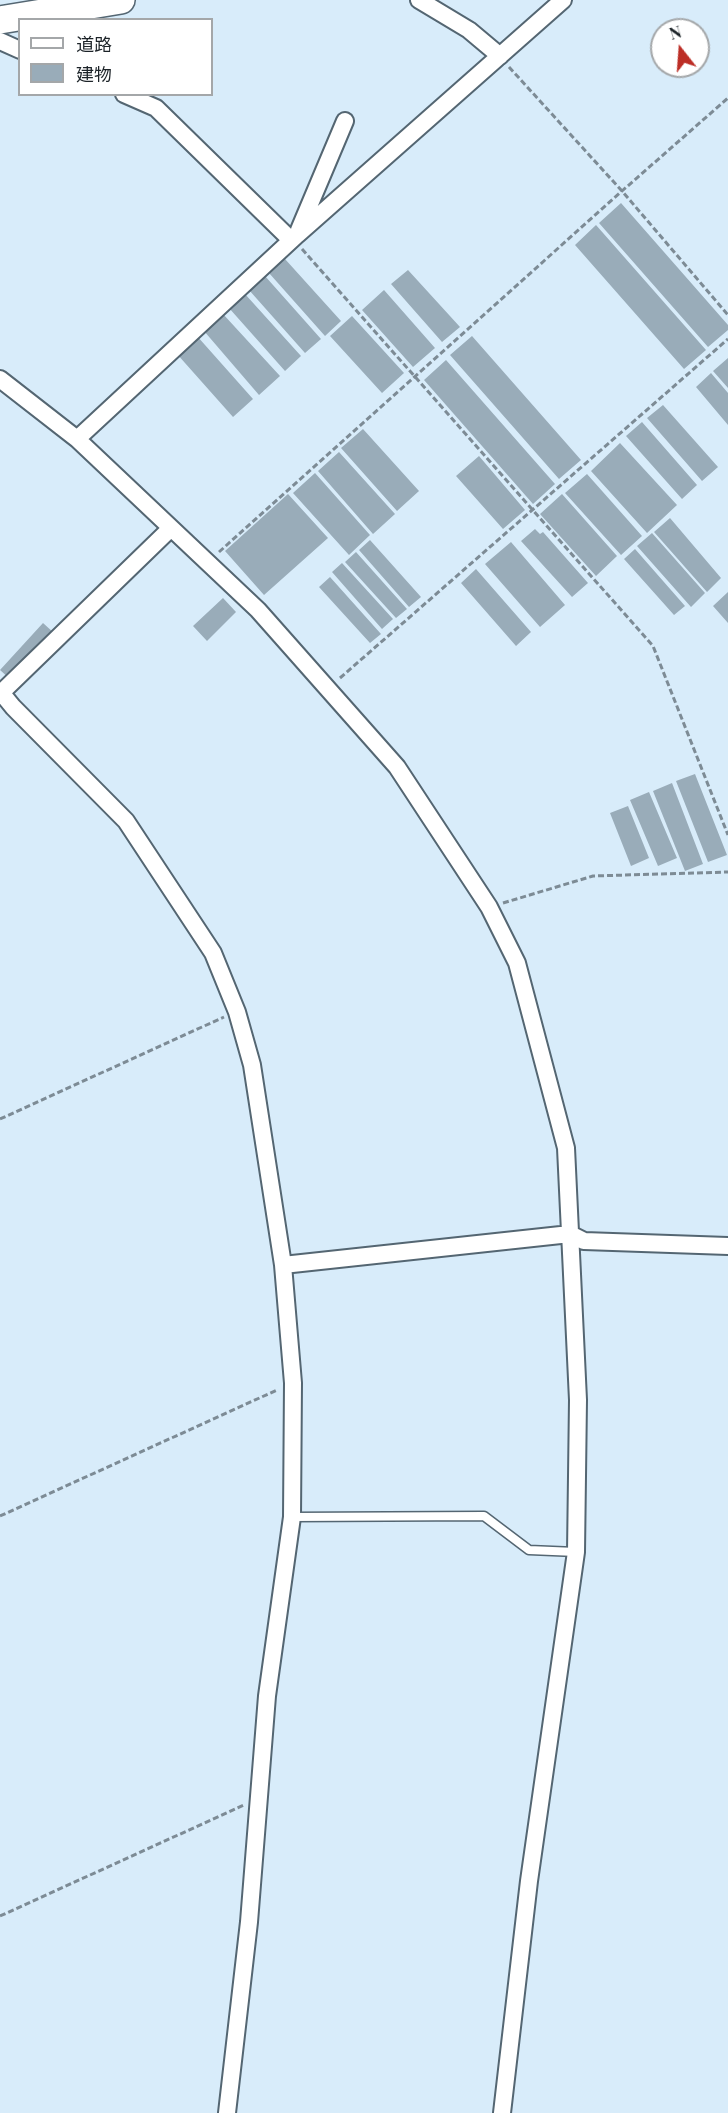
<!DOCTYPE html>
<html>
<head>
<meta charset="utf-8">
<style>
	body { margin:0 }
	#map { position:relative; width:728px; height:2113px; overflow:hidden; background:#d8ecfa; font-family:"Playfair Display","Noto Sans JP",serif }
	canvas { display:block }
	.legend { position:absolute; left:18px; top:18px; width:195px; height:78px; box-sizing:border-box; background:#fff; border:2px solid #a4a7a9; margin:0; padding:8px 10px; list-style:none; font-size:18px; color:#1c2328 }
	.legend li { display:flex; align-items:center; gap:12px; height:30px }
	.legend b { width:30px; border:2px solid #a4a7a9 }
	.north { position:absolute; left:650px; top:18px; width:60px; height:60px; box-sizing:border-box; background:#fff; border:2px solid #a4a7a9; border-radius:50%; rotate:343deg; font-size:16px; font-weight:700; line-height:24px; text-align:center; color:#1c2328 }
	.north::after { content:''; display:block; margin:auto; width:21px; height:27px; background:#bc2e26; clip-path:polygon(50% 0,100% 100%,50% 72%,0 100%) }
</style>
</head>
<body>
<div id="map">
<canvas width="728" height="2113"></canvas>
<ul class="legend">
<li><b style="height:8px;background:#fff"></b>道路</li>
<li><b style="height:16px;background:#99acb9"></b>建物</li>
</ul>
<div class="north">N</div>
</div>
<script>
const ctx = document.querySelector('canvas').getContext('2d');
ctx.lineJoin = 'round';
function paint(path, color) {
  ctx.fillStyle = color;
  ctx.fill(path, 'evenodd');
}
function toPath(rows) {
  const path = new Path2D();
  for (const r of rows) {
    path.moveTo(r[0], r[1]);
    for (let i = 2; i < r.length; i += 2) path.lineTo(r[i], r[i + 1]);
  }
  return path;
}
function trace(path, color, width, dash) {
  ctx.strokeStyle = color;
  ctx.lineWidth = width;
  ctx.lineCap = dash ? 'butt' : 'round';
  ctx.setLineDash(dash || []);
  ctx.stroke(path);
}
const building = toPath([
	[621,203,728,325,728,330,708,347,599,223],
	[596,225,706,350,684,369,575,245],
	[285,259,341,321,325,336,269,273],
	[408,270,460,327,442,342,391,284],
	[265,276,321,339,305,353,249,290],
	[384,290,435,348,413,367,362,310],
	[245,294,301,356,285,371,229,308],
	[223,314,280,376,259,395,204,331],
	[352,316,404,373,382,393,330,336],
	[197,336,253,399,233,417,177,354],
	[472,336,581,460,559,479,450,355],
	[728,358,728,388,713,371],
	[446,360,555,484,533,504,424,380],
	[711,373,728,393,728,425,696,387],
	[663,405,718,467,702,481,647,418],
	[642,422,697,485,682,499,626,436],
	[363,429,419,491,397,511,341,448],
	[620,443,677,505,647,533,591,471],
	[339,452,395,514,373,534,318,471],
	[479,456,525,510,503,529,456,476],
	[315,473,370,535,349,555,293,493],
	[587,474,642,536,621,555,565,493],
	[288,494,328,538,264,595,225,551],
	[562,494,617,556,596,576,540,514],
	[670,518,721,578,707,592,654,532],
	[535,529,540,534,543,532,588,583,572,597,521,541],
	[652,533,705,593,691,607,637,546],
	[370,540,421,597,409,607,359,550],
	[511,542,565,605,540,627,485,564],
	[635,549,685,606,674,615,624,559],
	[356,552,407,609,396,618,345,562],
	[342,563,393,619,382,629,332,572],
	[476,569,531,632,516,646,461,583],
	[330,577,381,634,370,643,319,587],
	[728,592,728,623,713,606],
	[223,598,236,612,207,641,193,626],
	[43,623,54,633,10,679,0,670],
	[695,774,727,855,708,862,676,781],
	[672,783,703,864,685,871,653,791],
	[649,792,677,858,658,866,630,800],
	[628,806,649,858,631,866,610,813]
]);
const path = toPath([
	[509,67,622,191,728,315],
	[302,249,653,646,728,835],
	[219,552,622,191,728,98],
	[340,678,728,339],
	[503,903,593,876,728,872],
	[0,1119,224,1017],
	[0,1516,277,1390],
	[0,1916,244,1805]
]);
const lane = toPath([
	[292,1517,484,1516,529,1550,576,1552]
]);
const street = toPath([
	[419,0,469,30,500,56],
	[0,41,20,50],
	[124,94,156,108,291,240],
	[299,230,345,121],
	[0,379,77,439,258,610,397,767,489,907,517,963,566,1148,578,1400,576,1552,529,1881,502,2113],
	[77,439,297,235,563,0],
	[0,691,13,707,126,821,213,953,237,1012,252,1065,283,1265,293,1383,292,1517,267,1696,249,1922,227,2113],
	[2,692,170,529],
	[283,1265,570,1234,584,1241,728,1246]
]);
const primary = toPath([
	[0,20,121,0]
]);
paint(building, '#99acb9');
trace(lane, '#546672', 11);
trace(street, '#546672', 20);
trace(primary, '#546672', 30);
trace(path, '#7d8b95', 3, [6, 3]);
trace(lane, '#fff', 8);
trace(street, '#fff', 16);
trace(primary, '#fff', 27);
</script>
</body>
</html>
